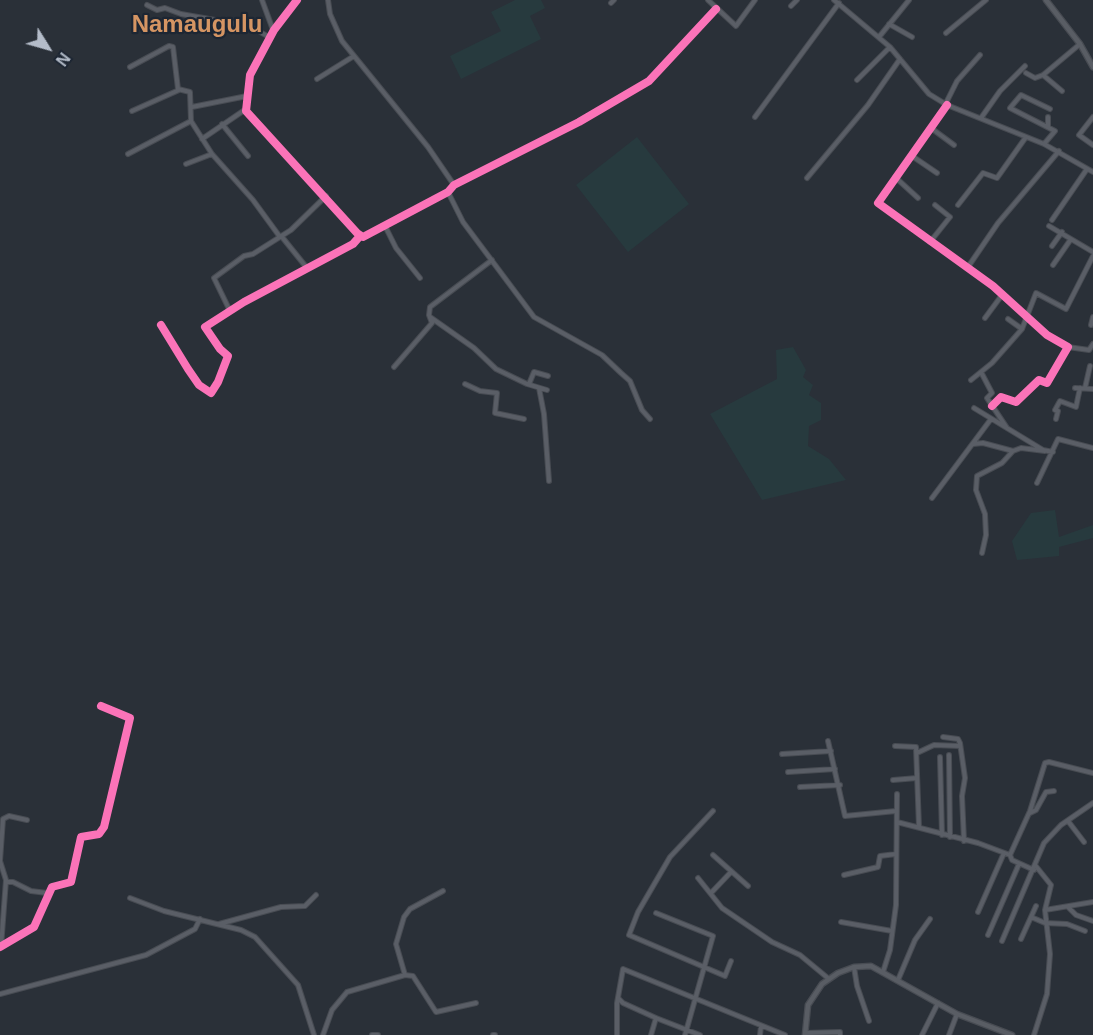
<!DOCTYPE html>
<html>
<head>
<meta charset="utf-8">
<style>
	body { margin:0 }
	#map { position:relative; width:1093px; height:1035px; overflow:hidden; background:#2a3038; font-family:Helvetica,sans-serif }
	canvas { display:block }
	.north { position:absolute; left:18px; top:18px; width:60px; height:60px; -webkit-text-stroke:4px #1d2633; paint-order:stroke; rotate:127deg; font-size:16px; font-weight:700; line-height:24px; text-align:center; color:#b4bcc9 }
	.north::after { content:''; display:block; margin:auto; width:21px; height:27px; background:#b4bcc9; clip-path:polygon(50% 0,100% 100%,50% 72%,0 100%) }
</style>
</head>
<body>
<div id="map">
<canvas width="1093" height="1035"></canvas>
<div class="north">N</div>
</div>
<script>
const ctx = document.querySelector('canvas').getContext('2d');
ctx.lineJoin = 'round';
function paint(path, color) {
  ctx.fillStyle = color;
  ctx.fill(path, 'evenodd');
}
function toPath(rows) {
  const path = new Path2D();
  for (const r of rows) {
    path.moveTo(r[0], r[1]);
    for (let i = 2; i < r.length; i += 2) path.lineTo(r[i], r[i + 1]);
  }
  return path;
}
function trace(path, color, width, dash) {
  ctx.strokeStyle = color;
  ctx.lineWidth = width;
  ctx.lineCap = dash ? 'butt' : 'round';
  ctx.setLineDash(dash || []);
  ctx.stroke(path);
}
function write(font, color, halo, rows, align = 'center') {
  ctx.font = font + ' Helvetica,sans-serif';
  ctx.lineWidth = 4.5;
  ctx.setLineDash([]);
  ctx.textBaseline = 'middle';
  ctx.strokeStyle = halo;
  ctx.fillStyle = color;
  for (const [text, x, y, turn = 0] of rows) {
    ctx.save();
    ctx.translate(x, y);
    ctx.rotate((+turn || 0) * Math.PI / 180);
    ctx.textAlign = isNaN(turn) ? turn : align;
    if (halo) ctx.strokeText(text, 0, 0);
    ctx.fillText(text, 0, 0);
    ctx.restore();
  }
}
const green = toPath([
	[515,0,541,0,545,8,530,16,541,39,461,79,450,56,501,31,491,12],
	[637,137,689,204,628,252,576,185],
	[793,347,806,370,803,377,813,385,809,395,821,403,821,420,809,426,808,446,829,459,846,480,762,500,710,414,777,379,776,350],
	[1055,510,1059,537,1093,525,1093,538,1059,547,1059,556,1017,560,1012,541,1031,513]
]);
const street = toPath([
	[262,0,273,30],
	[297,0,274,30,250,75,246,111,357,233,363,237,448,192,454,185,579,122,649,81,716,9],
	[328,0,330,14,342,41,428,147,454,185],
	[708,0,736,26,755,0],
	[834,0,890,47,929,94,947,105,1044,144,1093,172],
	[611,3,614,0],
	[147,5,157,10,165,8,181,14,232,23,253,28,269,37],
	[791,6,797,0],
	[889,24,912,37],
	[946,33,986,0],
	[879,37,909,0],
	[130,67,169,46,173,47,178,89,190,92,191,121,212,154,253,200,280,237],
	[1026,73,1035,78,1043,75,1080,44],
	[1043,75,1062,91],
	[317,79,354,56],
	[857,80,890,47],
	[946,103,957,81,980,55],
	[947,105,878,203,993,286,1047,335,1068,347,1047,383,1039,380,1016,402,1001,397,992,406],
	[192,107,247,96],
	[132,111,179,90],
	[755,117,839,3],
	[1093,117,1079,135,1093,145],
	[981,118,1000,91,1025,66],
	[222,124,248,156],
	[1048,126,1048,117],
	[931,128,954,145],
	[202,139,246,109],
	[1044,144,1055,131,1010,108,1021,95,1050,109],
	[128,154,191,121],
	[912,156,937,173],
	[186,164,212,154],
	[895,177,918,198],
	[807,178,868,105,900,59],
	[448,192,463,222,534,317,602,355,621,373,630,381,642,410,650,419],
	[958,205,983,173,997,178,1026,137],
	[1052,220,1087,169],
	[385,226,396,248,420,278],
	[1049,226,1093,252],
	[282,237,307,268],
	[930,242,950,217,935,205],
	[1052,246,1062,232],
	[1053,265,1071,239],
	[968,267,998,223,1059,151],
	[230,311,214,278,244,256,253,254,291,230,326,196],
	[430,317,474,348,496,369,527,384,547,390],
	[985,318,1002,295],
	[1008,319,1022,329],
	[161,325,188,369,199,385,211,393,218,382,228,356,220,349,205,327,244,302,353,244,360,236],
	[1091,325,1093,317],
	[1068,347,1089,350,1093,344],
	[394,367,432,323,429,315,430,307,492,260],
	[981,372,992,393,987,398,1007,428],
	[971,380,992,363,1022,329,1036,293,1066,309,1093,256],
	[465,384,480,391,497,393,495,413,524,419],
	[529,384,534,372,548,376],
	[539,388,544,414,549,481],
	[1075,388,1093,389],
	[1085,388,1090,366],
	[974,408,1043,450,1053,452],
	[1056,419,1058,411,1055,410,1060,401,1076,407,1080,388],
	[973,444,983,443,1013,451],
	[1037,483,1058,439,1093,448],
	[932,498,991,419],
	[982,553,986,535,985,514,976,490,977,476,1002,463,1013,451,1021,448,1045,451],
	[943,737,958,739,960,743,965,778,962,796,964,841],
	[828,741,845,816,896,811],
	[895,746,916,747,919,827],
	[917,753,934,745,960,746],
	[782,754,831,751],
	[949,755,950,837],
	[940,757,942,835],
	[788,772,835,769],
	[893,780,917,778],
	[800,787,840,785],
	[713,811,670,857,638,912,629,935,725,976,731,961],
	[1030,813,1036,810,1046,792,1054,791],
	[1068,821,1084,842],
	[897,822,978,843,1010,855],
	[713,855,748,886],
	[1034,870,1012,860,1010,855,1030,811,1045,763,1049,762,1093,773],
	[844,875,878,867,880,856,896,854],
	[698,878,722,908,772,942,800,955,829,979],
	[6,882,13,882,31,891,47,893],
	[711,893,731,872],
	[130,898,164,911,241,930,255,937,298,985,314,1035],
	[1068,907,1076,915,1093,921],
	[1045,910,1093,902],
	[978,912,1004,853],
	[656,913,713,936,685,1035],
	[1031,917,1045,923,1067,924,1085,931],
	[841,922,892,931],
	[219,924,281,907,305,906,316,895],
	[988,935,1019,864],
	[1021,939,1036,906],
	[1002,941,1044,843,1061,825,1093,803],
	[0,947,34,927,52,887,71,882,81,837,99,834,104,827,130,718,101,706],
	[1,947,6,880,0,861,3,819,9,816,27,820],
	[854,967,857,986,869,1021],
	[883,972,890,950,896,905,897,794],
	[405,975,396,944,404,917,410,909,443,891],
	[898,980,915,940,930,919],
	[0,994,146,955,195,929,200,919],
	[618,998,623,1003,656,1018,700,1035],
	[805,1033,840,1032,840,1035],
	[323,1035,332,1010,347,992,405,975,413,976,436,1012,476,1003],
	[372,1035,378,1035],
	[493,1035,495,1035],
	[617,1035,617,1003,623,969,785,1035],
	[651,1035,656,1018],
	[760,1035,761,1026],
	[922,1035,938,1003],
	[949,1035,957,1014],
	[1034,1035,1047,994,1050,954,1045,910,1051,885,1035,865]
]);
const secondary = toPath([
	[1046,0,1080,44,1093,67],
	[805,1035,808,1005,822,984,838,973,854,967,871,966,957,1014,1012,1035]
]);
const cycleway = toPath([
	[297,0,274,30,250,75,246,111,357,233,363,237,448,192,454,185,579,122,649,81,716,9],
	[947,105,878,203,993,286,1047,335,1068,347,1047,383,1039,380,1016,402,1001,397,992,406],
	[161,325,188,369,199,385,211,393,218,382,228,356,220,349,205,327,244,302,353,244,360,236],
	[0,947,34,927,52,887,71,882,81,837,99,834,104,827,130,718,101,706]
]);
const quarterNames = [
	["Namaugulu",197,25]
];
paint(green, '#273a3e');
trace(street, '#484c53', 6);
trace(secondary, '#484c53', 7);
trace(street, '#5a5e66', 4);
trace(secondary, '#595d64', 4.5);
trace(cycleway, '#fb73b8', 8);
write('bold 24px', '#d59563', '#1d2633', quarterNames);
</script>
</body>
</html>
